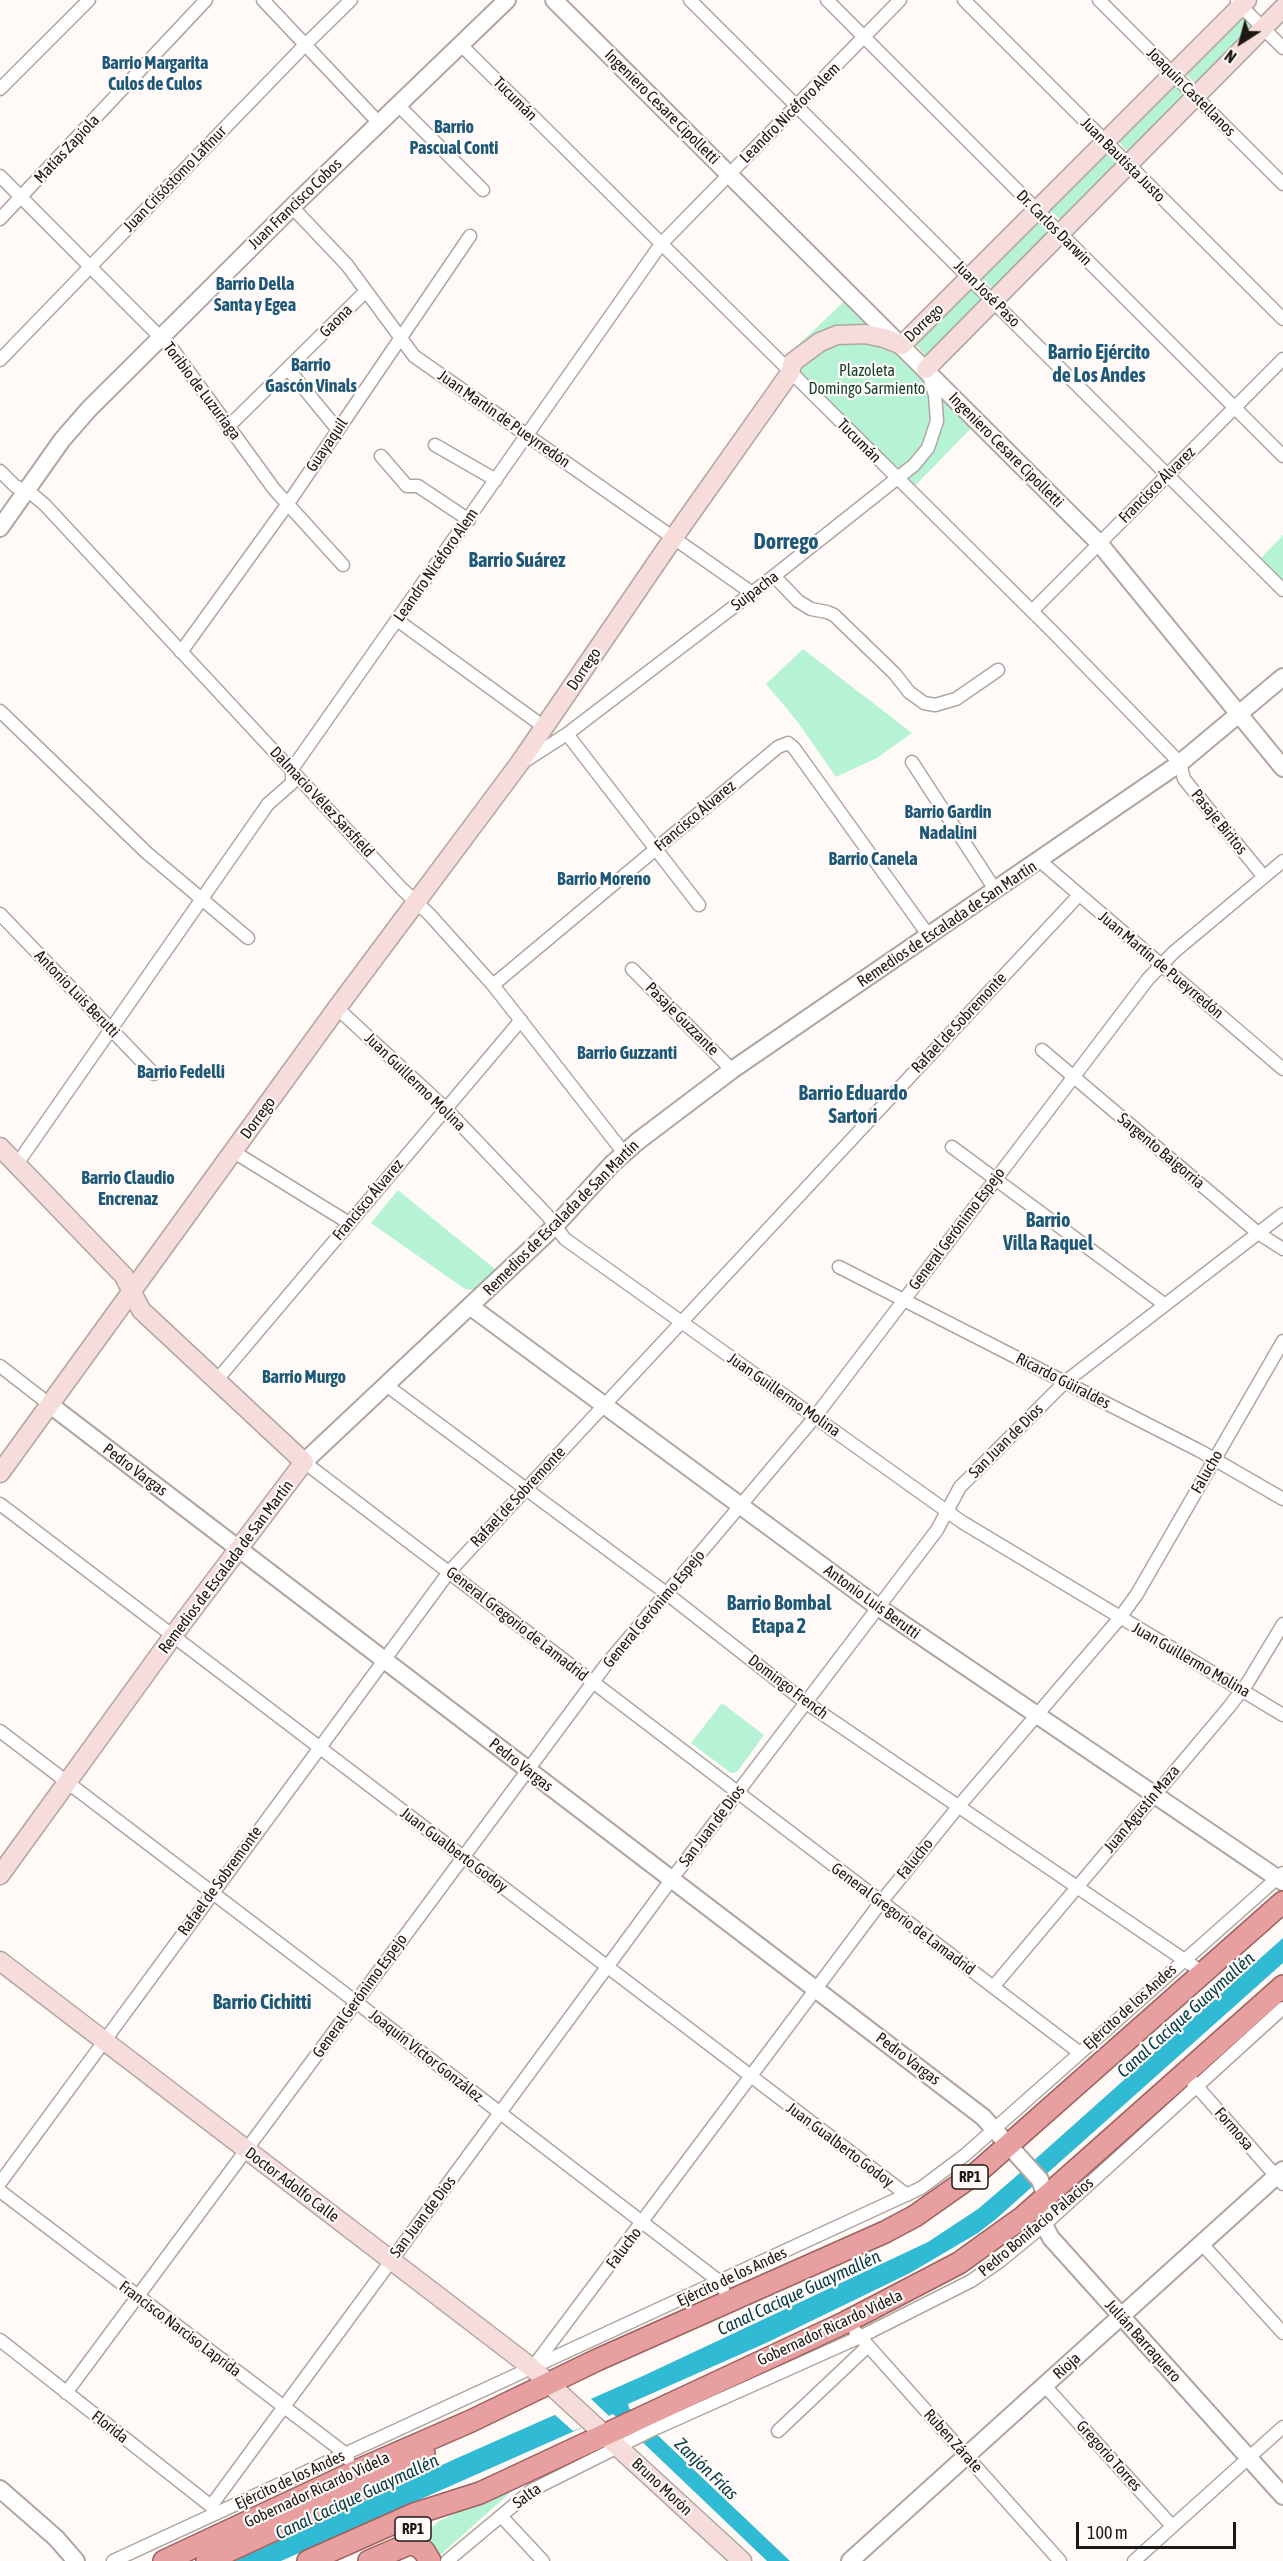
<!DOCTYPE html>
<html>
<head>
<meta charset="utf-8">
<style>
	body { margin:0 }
	#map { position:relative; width:1283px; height:2561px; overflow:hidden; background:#fffaf7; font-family:"Asap Condensed",sans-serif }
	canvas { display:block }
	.north { position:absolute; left:1211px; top:12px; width:60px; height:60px; -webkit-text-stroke:4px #fffaf7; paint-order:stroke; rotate:216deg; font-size:16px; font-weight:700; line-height:24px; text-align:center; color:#1c1815 }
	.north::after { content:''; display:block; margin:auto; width:21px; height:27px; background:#1c1815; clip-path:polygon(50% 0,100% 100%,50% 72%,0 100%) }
	.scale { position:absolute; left:1076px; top:2522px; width:160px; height:27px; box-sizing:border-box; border:3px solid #1c1815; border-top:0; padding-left:8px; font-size:18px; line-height:21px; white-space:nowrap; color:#1c1815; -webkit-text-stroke:4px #fffaf7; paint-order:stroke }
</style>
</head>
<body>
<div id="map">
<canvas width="1283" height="2561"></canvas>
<div class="north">N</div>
<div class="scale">100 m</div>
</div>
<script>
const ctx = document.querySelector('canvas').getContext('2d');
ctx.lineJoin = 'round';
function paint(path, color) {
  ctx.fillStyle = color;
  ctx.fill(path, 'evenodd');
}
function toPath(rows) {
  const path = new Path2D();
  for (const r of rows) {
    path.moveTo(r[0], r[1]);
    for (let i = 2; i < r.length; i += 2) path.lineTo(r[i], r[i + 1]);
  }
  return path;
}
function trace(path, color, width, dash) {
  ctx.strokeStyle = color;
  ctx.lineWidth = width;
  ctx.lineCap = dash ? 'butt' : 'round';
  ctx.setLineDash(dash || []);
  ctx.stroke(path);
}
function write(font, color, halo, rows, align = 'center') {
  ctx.font = font + ' "Asap Condensed",sans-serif';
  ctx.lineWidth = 4.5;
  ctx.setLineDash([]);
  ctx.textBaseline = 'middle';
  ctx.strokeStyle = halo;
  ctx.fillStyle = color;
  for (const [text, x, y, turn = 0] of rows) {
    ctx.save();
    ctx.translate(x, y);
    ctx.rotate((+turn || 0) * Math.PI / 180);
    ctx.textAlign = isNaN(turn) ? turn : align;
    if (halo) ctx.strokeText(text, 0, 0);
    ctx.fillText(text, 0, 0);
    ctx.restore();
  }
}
const green = toPath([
	[1242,17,1253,28,1196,84,1185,73],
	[1175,84,1185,95,1129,153,1118,141],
	[1107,152,1117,163,1061,220,1049,209],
	[1037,220,1050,232,993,289,981,278],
	[971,287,982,301,926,356,915,343],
	[851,295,978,421,910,491,779,363],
	[1283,535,1283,581,1261,558],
	[803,649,912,733,877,758,836,777,797,721,766,684],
	[398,1190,410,1200,495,1269,473,1290,465,1289,371,1223],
	[722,1703,764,1735,737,1772,731,1773,691,1743],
	[522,2482,439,2556,421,2538,439,2521]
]);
const water = toPath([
	[1283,1938,1283,1963,996,2219,978,2233,910,2273,766,2343,628,2404,629,2408,790,2561,767,2561,613,2414,281,2561,235,2561,455,2459,645,2375,928,2242,978,2209,1013,2179]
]);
const pier = toPath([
	[590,2398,609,2416,573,2431,554,2414]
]);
const minor = toPath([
	[263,0,379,123],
	[690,0,1283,590],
	[827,0,1283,456],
	[964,0,1283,319],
	[1099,0,1283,184],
	[1237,2,1283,48],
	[461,45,1054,633,1180,763,1184,779,1264,877],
	[0,89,89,0],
	[398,105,483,190],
	[0,176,173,350,274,489,343,565],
	[292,207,347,265,414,356,752,593],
	[0,219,206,0],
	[0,360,305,45,351,0],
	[288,369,338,430],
	[229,426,366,291],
	[435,445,496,480],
	[381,456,407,486,418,486,469,520],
	[0,471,15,486,32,494,45,505,402,889,430,915,493,985,624,1153],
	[774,576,798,601,811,609,827,612,834,615,895,674,909,692,924,703,935,705,956,699,998,670],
	[1032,611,1283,359],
	[397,620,544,727],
	[181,652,287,505,470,236],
	[0,711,147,853,248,938],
	[567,734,699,905],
	[525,761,567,734,774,576,914,465,928,448,937,421,935,395,928,373],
	[912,762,996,891],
	[1040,861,1283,1069],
	[0,914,154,1074],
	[632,969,732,1070],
	[493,985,778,747,788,743,794,748,929,936],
	[337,1008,445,1108,547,1215,565,1239,962,1522,1283,1715],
	[1042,1050,1258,1233,1283,1249],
	[952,1147,1164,1304],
	[234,1152,349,1223],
	[17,1164,268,804,292,783,292,769,661,244,900,0],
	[839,1267,1200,1451,1283,1499],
	[0,1366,49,1404],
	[216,1381,521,1020],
	[386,1385,666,1593,805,1702,1202,1972],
	[304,1462,1080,2053],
	[0,1504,907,2195],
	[0,1731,356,2002,720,2282,723,2289],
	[993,1987,1229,1707,1248,1682,1283,1624],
	[1192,2081,1283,2184],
	[0,2183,449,1572,1079,895],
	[0,2191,346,2454,348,2459],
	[1202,2244,1283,2333],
	[855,2331,1060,2561],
	[0,2340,216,2510],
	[533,2367,881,1902,958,1807,1119,1619,1137,1594,1283,1341],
	[1045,2386,1172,2526],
	[66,2393,605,1666,815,1417,1148,979,1174,952,1283,861],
	[778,2431,868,2346],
	[211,2506,671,1880,937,1530,960,1487,1065,1382,1283,1214],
	[501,2516,543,2561],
	[113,2561,921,2188,965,2155,1283,1873],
	[447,2561,532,2490,652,2430,860,2337,971,2281,1000,2261,1044,2225,1283,2008],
	[1134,2561,1283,2427]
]);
const tertiary = toPath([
	[554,0,1099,543,1283,768],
	[0,528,62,440,89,409,292,207,507,0],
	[471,1307,878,1607,1283,1882],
	[49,1404,983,2117,1040,2180,1046,2197,1044,2225,1051,2238,1283,2496],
	[304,1462,555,1226,612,1164,638,1141,732,1070,1180,763,1283,677],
	[0,2489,56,2538,76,2561],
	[850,2561,1283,2170]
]);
const secondary = toPath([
	[926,369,1283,8],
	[0,1147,124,1276,141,1310,304,1462,181,1625,0,1875],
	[0,1473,337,1008,519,764,674,537,790,373,793,362,820,342,837,335,865,334,884,338,902,345,1247,0],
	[0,1961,532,2368,742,2561]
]);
const trunk = toPath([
	[164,2561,354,2472,471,2421,597,2360,885,2232,915,2216,979,2171,1283,1902],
	[207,2561,347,2496,424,2454],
	[308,2561,414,2514,480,2493,846,2322,959,2263,1023,2217,1283,1986],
	[369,2561,409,2544,416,2545,424,2551,430,2561]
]);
const shields = [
	[970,2177,36],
	[413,2529,36]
];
const shieldNames = [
	["RP1",970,2177],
	["RP1",413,2529]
];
const streetNames = [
	["Joaquín Castellanos",1191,92,45],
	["Tucumán",515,99,45],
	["Ingeniero Cesare Cipolletti",662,107,45],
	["Leandro Nicéforo Alem",790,113,-45],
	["Matías Zapiola",67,149,-47],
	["Juan Bautista Justo",1123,160,45],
	["Juan Crisóstomo Lafinur",175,179,-46],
	["Juan Francisco Cobos",295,204,-44],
	["Dr. Carlos Darwin",1054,228,45],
	["Juan José Paso",987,294,45],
	["Gaona",336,321,-45],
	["Dorrego",924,323,-44],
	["Toribio de Luzuriaga",202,391,53],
	["Juan Martín de Pueyrredón",504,419,35],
	["Tucumán",859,441,45],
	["Guayaquil",327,445,-56],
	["Ingeniero Cesare Cipolletti",1006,450,45],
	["Francisco Álvarez",1157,485,-45],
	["Leandro Nicéforo Alem",436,565,-55],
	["Suipacha",755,591,-37],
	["Dorrego",584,669,-56],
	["Dalmacio Vélez Sarsfield",322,802,47],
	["Francisco Álvarez",695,816,-40],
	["Pasaje Biritos",1219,822,51],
	["Remedios de Escalada de San Martín",947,924,-34],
	["Juan Martín de Pueyrredón",1161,965,40],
	["Antonio Luis Berutti",77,994,46],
	["Pasaje Guzzante",682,1019,45],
	["Rafael de Sobremonte",959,1023,-47],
	["Juan Guillermo Molina",415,1082,44],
	["Dorrego",258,1118,-54],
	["Sargento Baigorria",1161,1151,40],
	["Francisco Álvarez",368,1200,-50],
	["Remedios de Escalada de San Martín",561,1218,-45],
	["General Gerónimo Espejo",957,1229,-53],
	["Ricardo Güiraldes",1063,1381,27],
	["Juan Guillermo Molina",784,1395,35],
	["San Juan de Dios",1006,1441,-45],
	["Pedro Vargas",135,1470,37],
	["Falucho",1207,1472,-60],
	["Rafael de Sobremonte",518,1497,-47],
	["Remedios de Escalada de San Martín",226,1567,-53],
	["Antonio Luis Berutti",872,1602,36],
	["General Gerónimo Espejo",654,1609,-50],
	["General Gregorio de Lamadrid",517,1624,38],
	["Juan Guillermo Molina",1191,1660,30],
	["Domingo French",788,1687,37],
	["Pedro Vargas",521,1765,38],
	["Juan Agustín Maza",1142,1809,-50],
	["San Juan de Dios",712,1826,-53],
	["Juan Gualberto Godoy",454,1850,37],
	["Falucho",915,1859,-51],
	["Rafael de Sobremonte",220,1881,-54],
	["General Gregorio de Lamadrid",903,1919,37],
	["General Gerónimo Espejo",360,1996,-54],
	["Ejército de los Andes",1130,2007,-42],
	["Joaquín Víctor González",426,2056,38],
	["Pedro Vargas",908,2059,37],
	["Formosa",1234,2129,49],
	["Juan Gualberto Godoy",840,2145,37],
	["Doctor Adolfo Calle",292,2185,37],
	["San Juan de Dios",423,2217,-53],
	["Pedro Bonifacio Palacios",1036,2227,-40],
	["Falucho",624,2248,-53],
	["Ejército de los Andes",732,2277,-25],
	["Gobernador Ricardo Videla",830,2328,-25],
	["Francisco Narciso Laprida",180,2329,37],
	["Julián Barraquero",1143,2341,48],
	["Rioja",1067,2366,-42],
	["Florida",110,2427,38],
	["Ruben Zárate",953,2441,48],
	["Gregorio Torres",1109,2456,48],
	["Ejército de los Andes",290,2480,-25],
	["Bruno Morón",662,2487,43],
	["Gobernador Ricardo Videla",317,2490,-25],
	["Salta",527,2496,-36]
];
const parkNames = [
	["Plazoleta",867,371],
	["Domingo Sarmiento",867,389]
];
const neighbourhoodNames = [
	["Barrio Margarita",155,63],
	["Culos de Culos",155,84],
	["Barrio",454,127],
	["Pascual Conti",454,148],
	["Barrio Della",255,284],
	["Santa y Egea",255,305],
	["Barrio",311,365],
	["Gascón Vinals",311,386],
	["Barrio Gardin",948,812],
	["Nadalini",948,833],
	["Barrio Canela",873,859],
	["Barrio Moreno",604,879],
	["Barrio Guzzanti",627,1053],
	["Barrio Fedelli",181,1072],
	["Barrio Claudio",128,1178],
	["Encrenaz",128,1199],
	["Barrio Murgo",304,1377]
];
const waterNames = [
	["Canal Cacique Guaymallén",1186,2015,-42],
	["Canal Cacique Guaymallén",799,2293,-25],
	["Zanjón Frías",706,2469,44],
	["Canal Cacique Guaymallén",357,2497,-25]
];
const quarterNames = [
	["Barrio Ejército",1099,353],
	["de Los Andes",1099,376],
	["Barrio Suárez",517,561],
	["Barrio Eduardo",853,1094],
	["Sartori",853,1117],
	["Barrio",1048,1221],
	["Villa Raquel",1048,1244],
	["Barrio Bombal",779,1604],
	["Etapa 2",779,1627],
	["Barrio Cichitti",262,2003]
];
const districtNames = [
	["Dorrego",786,542]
];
paint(green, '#b6f2d4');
paint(water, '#31bad3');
paint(pier, '#fffaf7');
trace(minor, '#b0a6a0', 15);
trace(tertiary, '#b0a6a0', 20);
trace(secondary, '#b0a6a0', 21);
trace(trunk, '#9c615f', 24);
trace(minor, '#fff', 12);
trace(tertiary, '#fff', 16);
trace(secondary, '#f6dcdb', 18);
trace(trunk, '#e7a09f', 21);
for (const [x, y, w] of shields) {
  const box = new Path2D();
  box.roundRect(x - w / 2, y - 12, w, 24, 4.5);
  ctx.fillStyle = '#fffaf7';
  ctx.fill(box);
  trace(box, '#1c1815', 1.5);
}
write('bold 15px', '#1c1815', null, shieldNames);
write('16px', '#1c1815', '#fffaf7', streetNames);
write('16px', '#133f2d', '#fffaf7', parkNames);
write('bold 18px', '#1d5878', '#fffaf7', neighbourhoodNames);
write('italic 18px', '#003c46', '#fffaf7', waterNames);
write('bold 20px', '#1d5878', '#fffaf7', quarterNames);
write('bold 22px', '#1d5878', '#fffaf7', districtNames);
</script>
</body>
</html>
